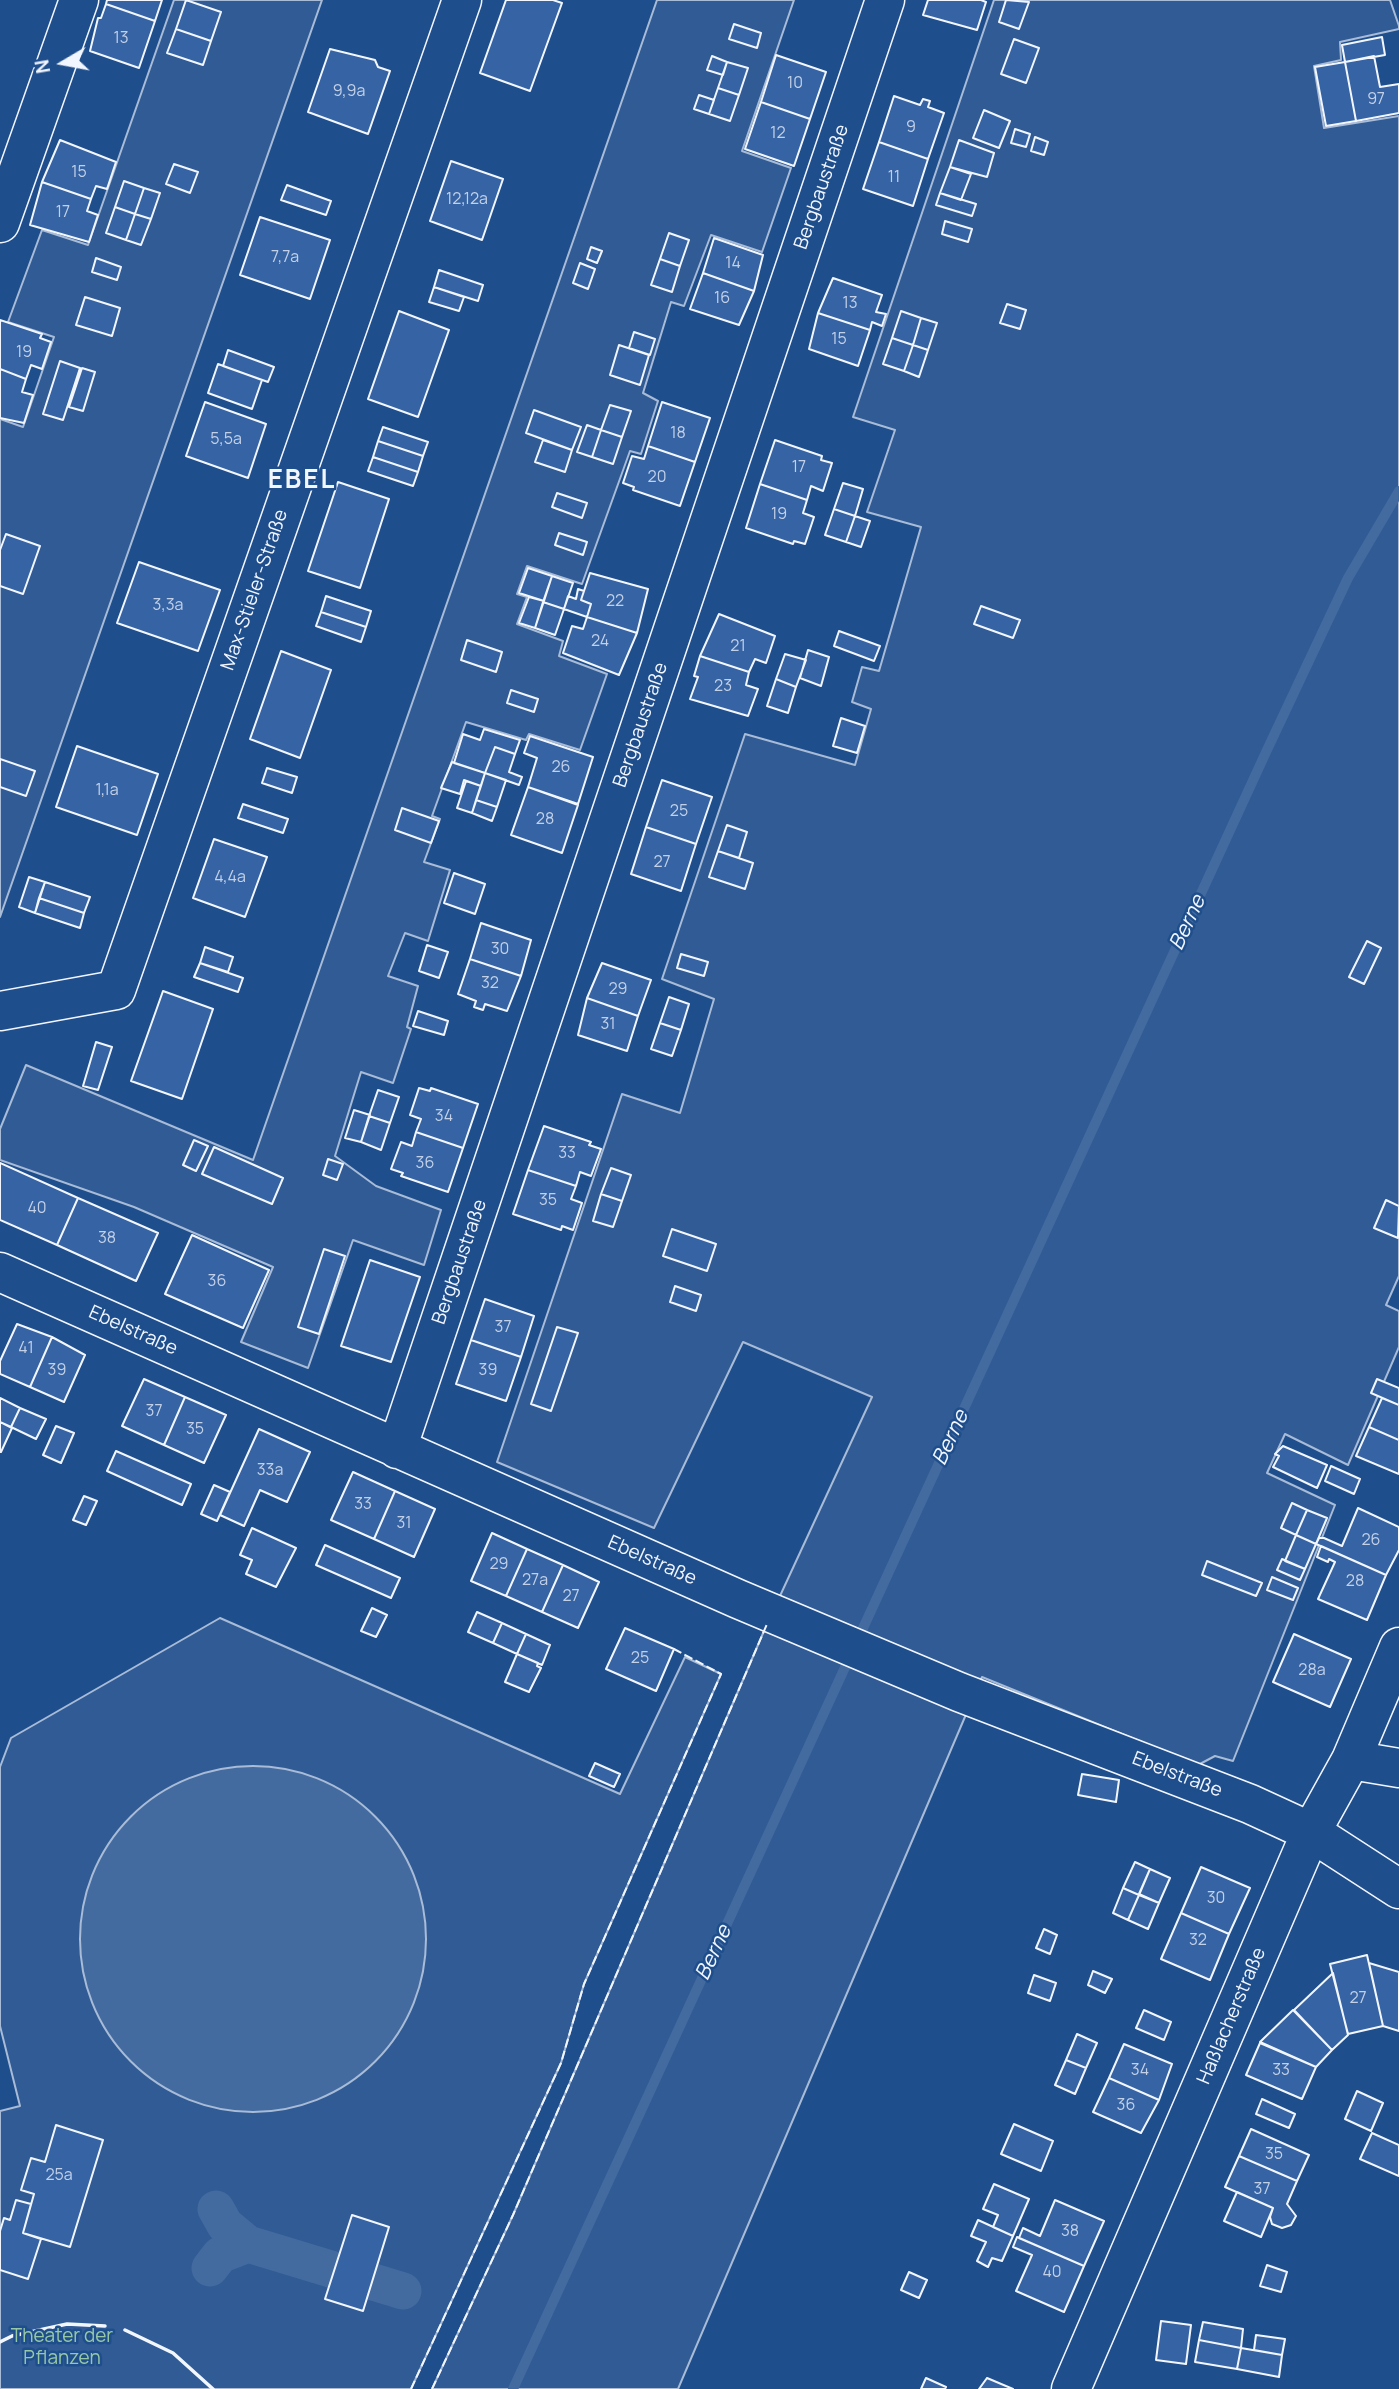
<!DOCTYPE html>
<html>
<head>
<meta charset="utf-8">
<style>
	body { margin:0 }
	#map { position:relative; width:1399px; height:2389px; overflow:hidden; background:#1f4e8c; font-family:Manrope,sans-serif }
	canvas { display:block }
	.north { position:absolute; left:28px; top:28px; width:70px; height:70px; -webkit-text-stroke:5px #1f4e8c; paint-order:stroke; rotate:260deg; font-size:19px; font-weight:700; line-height:28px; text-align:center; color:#f2f6ff }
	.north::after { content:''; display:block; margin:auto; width:24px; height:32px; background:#f2f6ff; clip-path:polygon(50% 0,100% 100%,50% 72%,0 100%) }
</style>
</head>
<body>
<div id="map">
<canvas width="1399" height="2389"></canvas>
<div class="north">N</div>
</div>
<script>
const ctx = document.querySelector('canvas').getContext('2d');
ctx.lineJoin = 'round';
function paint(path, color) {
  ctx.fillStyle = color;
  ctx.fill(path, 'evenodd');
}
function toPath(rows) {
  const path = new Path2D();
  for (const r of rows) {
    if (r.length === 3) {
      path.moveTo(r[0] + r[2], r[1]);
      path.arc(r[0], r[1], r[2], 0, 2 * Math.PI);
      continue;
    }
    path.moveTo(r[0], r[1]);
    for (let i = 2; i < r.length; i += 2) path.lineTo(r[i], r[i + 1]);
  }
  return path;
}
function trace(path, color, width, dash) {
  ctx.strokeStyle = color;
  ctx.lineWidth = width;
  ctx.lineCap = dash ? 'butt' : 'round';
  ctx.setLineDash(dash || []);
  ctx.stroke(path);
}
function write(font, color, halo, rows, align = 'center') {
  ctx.font = font + ' Manrope,sans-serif';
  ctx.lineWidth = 5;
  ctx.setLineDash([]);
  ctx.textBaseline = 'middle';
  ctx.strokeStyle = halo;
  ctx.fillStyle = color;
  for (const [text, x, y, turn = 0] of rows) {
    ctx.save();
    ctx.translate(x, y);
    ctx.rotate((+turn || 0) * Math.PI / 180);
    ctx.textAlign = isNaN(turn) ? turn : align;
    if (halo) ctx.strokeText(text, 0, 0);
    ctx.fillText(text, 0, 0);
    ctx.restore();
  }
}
const green = toPath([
	[174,0,322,0,0,917,0,419,23,427,54,337,8,322,42,230,88,245,174,0],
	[657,0,794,0,742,151,791,168,762,252,711,235,684,306,671,302,643,393,658,401,641,454,630,451,582,584,527,566,517,594,527,597,517,624,563,641,559,656,607,674,580,750,529,734,526,740,466,722,432,816,440,819,424,862,450,870,428,941,405,933,388,976,418,986,407,1027,411,1029,393,1083,361,1072,335,1156,376,1186,441,1210,424,1265,353,1240,308,1368,241,1342,273,1267,134,1207,0,1160,0,1129,26,1065,253,1160,657,0],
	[994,0,1390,0,1399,26,1399,29,1340,42,1341,60,1314,66,1324,128,1399,116,1399,1276,1386,1305,1399,1311,1399,1347,1348,1465,1285,1434,1267,1473,1335,1505,1233,1761,1215,1756,1198,1765,982,1677,678,2389,432,2389,513,2215,767,1624,872,1397,743,1342,654,1528,497,1462,622,1094,680,1113,714,999,662,979,745,734,855,765,871,709,852,702,862,667,879,671,921,527,867,512,895,430,853,417,994,0],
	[220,1618,620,1794,685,1657,721,1674,584,1984,561,2063,411,2389,0,2389,0,2111,20,2106,0,2026,0,1767,11,1738,220,1618]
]);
const water = toPath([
	[253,1939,173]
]);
const stream = toPath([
	[513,2389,1267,750,1348,578,1399,491]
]);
const canal = toPath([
	[216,2209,225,2225,248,2244],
	[210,2268,220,2255,248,2244,403,2291]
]);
const building = toPath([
	[107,0,162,0,155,21,106,4,107,0],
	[186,0,221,12,211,41,176,29,186,0],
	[506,0,553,0,562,3,530,91,480,73,506,0],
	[928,0,981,0,986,2,977,30,923,15,928,0],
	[1006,0,1029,2,1019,29,999,22,1006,0],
	[106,4,155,21,139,68,90,51,98,18,101,18,106,4],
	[734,24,761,33,757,48,729,39,734,24],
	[176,29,211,41,203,65,167,53,176,29],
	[1382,37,1385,55,1345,62,1342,45,1382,37],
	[1014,39,1039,48,1026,83,1001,74,1014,39],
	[330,49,375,60,378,67,390,71,368,134,308,112,330,49],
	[776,55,826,72,810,119,761,102,776,55],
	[712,56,727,62,723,75,707,70,712,56],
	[1374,56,1380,87,1399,84,1399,113,1356,121,1345,62,1374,56],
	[727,62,748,68,739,95,718,88,727,62],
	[1345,62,1356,121,1326,126,1315,67,1345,62],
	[718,88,739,95,730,121,709,114,718,88],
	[699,95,714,100,709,114,694,109,699,95],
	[894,96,920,105,923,99,930,101,928,107,944,113,928,159,879,142,894,96],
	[761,102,810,119,794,166,745,149,761,102],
	[984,110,1010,121,999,148,973,138,984,110],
	[1015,129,1030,134,1026,147,1011,143,1015,129],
	[1035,137,1048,142,1044,155,1031,151,1035,137],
	[60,140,116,162,107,189,96,186,91,199,42,182,60,140],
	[959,140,994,153,987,177,950,167,959,140],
	[879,142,928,159,913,206,863,189,879,142],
	[451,161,503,179,482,240,430,221,451,161],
	[174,164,198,172,190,193,166,184,174,164],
	[950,167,971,174,961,200,940,193,950,167],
	[124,181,144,188,135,214,115,207,124,181],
	[42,182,91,199,87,211,98,215,89,242,30,225,42,182],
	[287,185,331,201,326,215,281,200,287,185],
	[144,188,160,193,151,219,135,214,144,188],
	[940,193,976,204,972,216,936,205,940,193],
	[115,207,135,214,126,240,106,233,115,207],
	[135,214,151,219,141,245,126,240,135,214],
	[260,217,330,240,310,299,240,275,260,217],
	[945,221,972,229,968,242,942,234,945,221],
	[669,233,689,240,680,266,660,259,669,233],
	[714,238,763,255,754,291,703,273,714,238],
	[591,247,602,251,597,263,587,259,591,247],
	[96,258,121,267,117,280,92,272,96,258],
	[660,259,680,266,672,292,651,285,660,259],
	[580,263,595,269,588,289,573,283,580,263],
	[439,270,483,285,478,301,434,287,439,270],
	[703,273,754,291,739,325,690,309,703,273],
	[833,278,882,295,876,312,886,314,882,326,872,322,870,330,818,313,833,278],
	[434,287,464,297,459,311,429,302,434,287],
	[85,297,120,308,112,336,76,325,85,297],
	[1007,304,1026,310,1020,329,1000,323,1007,304],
	[399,311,449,330,418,417,368,399,399,311],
	[901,311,921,318,913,345,892,338,901,311],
	[818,313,870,330,858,366,809,349,818,313],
	[921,318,937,323,928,350,913,345,921,318],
	[0,320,42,334,40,338,51,342,42,369,31,365,26,379,0,369,0,320],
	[634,332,655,339,650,355,629,348,634,332],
	[892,338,913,345,904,371,883,364,892,338],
	[619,345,649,355,640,385,610,375,619,345],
	[913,345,928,350,919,377,904,371,913,345],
	[228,350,274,367,268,382,223,366,228,350],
	[60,361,80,368,63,420,43,414,60,361],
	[218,364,262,380,252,409,208,393,218,364],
	[82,368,95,372,83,411,69,407,82,368],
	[0,369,26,379,22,392,33,395,24,423,0,418,0,369],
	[205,402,266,424,248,478,186,456,205,402],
	[662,402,710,418,695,462,648,446,662,402],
	[610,405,631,411,622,437,601,430,610,405],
	[534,410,581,427,572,450,526,433,534,410],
	[587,425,601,430,592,457,577,452,587,425],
	[383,427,428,442,423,456,378,441,383,427],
	[601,430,622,437,613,464,592,457,601,430],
	[543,440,572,450,565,472,535,462,543,440],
	[775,440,822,456,821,460,832,463,823,491,811,486,807,500,760,484,775,440],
	[378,441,423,456,418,472,373,457,378,441],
	[648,446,695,462,680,506,633,490,634,487,623,483,632,456,644,459,648,446],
	[373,457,418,472,413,486,368,471,373,457],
	[338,482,389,499,360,588,308,571,338,482],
	[843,483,863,489,855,516,834,509,843,483],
	[760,484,807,500,803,513,814,517,805,544,794,541,793,544,746,528,760,484],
	[557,493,587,503,582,518,552,507,557,493],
	[834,509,855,516,846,542,825,535,834,509],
	[855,516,870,521,861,547,846,542,855,516],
	[559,533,587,542,583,555,555,545,559,533],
	[6,534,40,546,23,594,0,586,0,550,6,534],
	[139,562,220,590,198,651,117,623,139,562],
	[528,568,552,576,544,601,519,593,528,568],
	[590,573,648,589,637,633,587,617,591,604,581,600,590,573],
	[552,576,573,583,564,609,543,602,552,576],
	[578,589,584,591,581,600,591,604,587,617,564,609,568,596,576,599,578,589],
	[326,596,371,611,366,627,321,612,326,596],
	[529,597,544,601,535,628,519,623,529,597],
	[543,602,564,609,555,635,535,628,543,602],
	[981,606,1020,620,1013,638,974,624,981,606],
	[321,612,366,627,361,642,316,626,321,612],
	[719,614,775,636,766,663,755,659,749,672,700,656,719,614],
	[587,617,637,633,619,675,563,653,572,626,583,629,587,617],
	[839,631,880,646,874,661,834,646,839,631],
	[467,640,502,652,496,672,461,660,467,640],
	[808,650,829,657,821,686,800,678,808,650],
	[281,651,331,670,300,758,250,739,281,651],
	[785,654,806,660,796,687,776,679,785,654],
	[700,656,749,672,746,685,758,689,748,716,690,699,698,677,694,676,700,656],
	[776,679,796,687,788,713,767,706,776,679],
	[511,690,538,699,534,712,507,703,511,690],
	[841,718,865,726,857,753,833,746,841,718],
	[484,729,520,740,515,754,495,747,485,773,454,763,463,734,480,740,484,729],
	[530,736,593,757,578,804,528,787,537,758,524,753,530,736],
	[77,746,158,774,137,835,56,807,77,746],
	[495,747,515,754,509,772,522,777,519,785,485,773,495,747],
	[0,759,35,771,26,796,0,787,0,759],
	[452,762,485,773,481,786,464,780,460,794,441,788,452,762],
	[267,768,297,777,292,793,262,783,267,768],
	[485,773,506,780,497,807,476,800,485,773],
	[662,780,712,797,696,844,646,827,662,780],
	[466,781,481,786,472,813,457,808,466,781],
	[528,787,578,805,562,853,511,835,528,787],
	[476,800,497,807,492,821,472,813,476,800],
	[243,804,288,819,283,833,238,818,243,804],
	[402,808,439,821,431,843,395,830,402,808],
	[727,825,747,832,739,858,718,851,727,825],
	[646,827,696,844,681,891,631,874,646,827],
	[214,839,267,857,245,917,193,898,214,839],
	[718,851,753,863,745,889,709,877,718,851],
	[454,873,485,884,475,914,444,903,454,873],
	[29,877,45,882,35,913,19,907,29,877],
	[45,882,90,897,84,913,39,898,45,882],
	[39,898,84,913,80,928,35,913,39,898],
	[481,923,531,940,521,976,470,959,481,923],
	[1367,941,1381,948,1364,984,1349,977,1367,941],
	[427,945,448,952,439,978,419,971,427,945],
	[205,947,233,957,228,972,200,963,205,947],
	[681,954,708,962,704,976,677,968,681,954],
	[470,959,521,976,507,1011,485,1004,483,1010,474,1007,476,1001,458,994,470,959],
	[200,963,243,978,238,992,194,977,200,963],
	[602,963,651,980,638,1016,587,998,602,963],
	[163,991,213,1009,182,1099,131,1081,163,991],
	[669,997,689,1004,681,1030,660,1023,669,997],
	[587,998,638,1016,627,1051,578,1035,587,998],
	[418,1011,448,1021,444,1035,413,1026,418,1011],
	[660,1023,681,1030,672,1056,651,1049,660,1023],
	[96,1042,112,1047,98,1090,83,1086,96,1042],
	[419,1088,430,1091,431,1088,478,1104,463,1148,416,1132,421,1119,410,1115,419,1088],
	[378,1090,399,1097,390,1123,369,1116,378,1090],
	[354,1110,370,1115,361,1142,345,1138,354,1110],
	[369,1116,390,1123,381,1150,361,1142,369,1116],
	[544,1126,591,1142,589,1145,601,1149,591,1176,580,1172,576,1186,528,1170,544,1126],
	[416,1132,463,1148,448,1192,401,1176,403,1173,391,1169,401,1142,412,1146,416,1132],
	[194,1140,208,1146,196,1171,183,1165,194,1140],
	[214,1147,283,1178,272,1204,202,1174,214,1147],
	[328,1159,343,1164,337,1180,323,1175,328,1159],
	[0,1163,78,1198,57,1245,0,1220,0,1163],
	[611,1168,631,1175,622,1201,601,1194,611,1168],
	[528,1170,576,1186,571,1199,582,1203,573,1230,562,1226,561,1230,513,1214,528,1170],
	[601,1194,622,1201,613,1227,593,1221,601,1194],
	[78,1198,158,1233,136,1281,57,1245,78,1198],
	[1386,1200,1399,1206,1398,1238,1374,1228,1386,1200],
	[672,1229,716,1244,707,1271,663,1256,672,1229],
	[192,1235,269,1270,243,1328,165,1294,192,1235],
	[324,1249,345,1256,319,1334,298,1327,324,1249],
	[370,1260,420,1277,391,1362,341,1346,370,1260],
	[675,1286,701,1295,696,1311,670,1302,675,1286],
	[485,1299,534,1316,521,1357,471,1340,485,1299],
	[17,1324,52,1337,30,1387,0,1374,0,1361,17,1324],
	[557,1327,578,1333,551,1411,531,1404,557,1327],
	[52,1337,85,1355,64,1402,30,1387,52,1337],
	[471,1340,521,1357,506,1401,456,1384,471,1340],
	[144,1379,185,1397,164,1445,122,1426,144,1379],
	[1377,1379,1399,1388,1399,1405,1371,1393,1377,1379],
	[185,1397,226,1415,204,1463,164,1445,185,1397],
	[0,1398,20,1408,11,1427,0,1422,0,1398],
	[1382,1398,1399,1405,1399,1440,1369,1427,1382,1398],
	[20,1408,46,1419,36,1439,11,1427,20,1408],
	[0,1422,12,1428,1,1452,0,1452,0,1422],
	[56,1426,74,1433,61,1463,43,1455,56,1426],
	[1369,1427,1399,1440,1399,1474,1356,1456,1369,1427],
	[259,1429,310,1452,287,1502,260,1490,244,1526,220,1515,259,1429],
	[1283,1446,1327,1465,1317,1488,1273,1467,1279,1456,1275,1454,1283,1446],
	[116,1451,191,1484,182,1505,107,1471,116,1451],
	[1331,1466,1360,1479,1354,1494,1325,1481,1331,1466],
	[353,1472,395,1491,374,1539,331,1520,353,1472],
	[214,1485,230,1492,217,1521,201,1514,214,1485],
	[395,1491,435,1509,414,1557,374,1539,395,1491],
	[84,1496,97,1501,86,1525,73,1520,84,1496],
	[1292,1503,1307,1510,1296,1535,1281,1528,1292,1503],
	[1358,1508,1399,1527,1399,1550,1386,1575,1316,1544,1319,1538,1324,1538,1342,1546,1358,1508],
	[1307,1510,1327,1518,1316,1544,1296,1535,1307,1510],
	[252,1528,296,1548,276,1587,246,1574,252,1560,240,1555,252,1528],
	[492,1533,527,1549,506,1596,471,1581,492,1533],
	[1296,1535,1316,1544,1305,1569,1285,1561,1296,1535],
	[325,1545,400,1578,391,1598,316,1565,325,1545],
	[1321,1546,1386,1575,1367,1620,1318,1599,1335,1562,1329,1559,1328,1562,1317,1557,1321,1546],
	[527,1549,563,1565,542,1612,506,1596,527,1549],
	[1282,1559,1305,1569,1300,1580,1277,1570,1282,1559],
	[1207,1561,1262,1583,1256,1596,1202,1575,1207,1561],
	[563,1565,599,1582,578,1628,542,1612,563,1565],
	[1272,1577,1298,1588,1293,1600,1267,1590,1272,1577],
	[372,1608,387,1615,376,1637,361,1631,372,1608],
	[477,1612,502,1623,493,1643,468,1632,477,1612],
	[502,1623,526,1634,517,1654,493,1643,502,1623],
	[625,1628,674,1649,656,1691,606,1669,625,1628],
	[526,1634,550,1645,542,1665,517,1654,526,1634],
	[1294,1634,1351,1659,1330,1707,1273,1682,1294,1634],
	[517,1654,538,1663,537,1666,541,1668,529,1692,505,1682,517,1654],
	[595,1763,620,1774,614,1787,589,1776,595,1763],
	[1082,1774,1119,1780,1116,1802,1078,1795,1082,1774],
	[1135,1862,1150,1869,1139,1895,1123,1888,1135,1862],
	[1201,1867,1250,1888,1229,1934,1181,1913,1201,1867],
	[1150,1869,1170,1878,1159,1903,1139,1894,1150,1869],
	[1123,1888,1139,1895,1128,1920,1113,1913,1123,1888],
	[1139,1895,1159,1903,1148,1929,1128,1920,1139,1895],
	[1181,1913,1229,1934,1210,1980,1161,1959,1181,1913],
	[1044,1929,1057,1935,1050,1954,1036,1948,1044,1929],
	[1367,1955,1383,2026,1348,2034,1330,1964,1367,1955],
	[1369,1963,1399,1972,1399,2031,1383,2026,1369,1963],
	[1093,1971,1112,1979,1105,1993,1088,1985,1093,1971],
	[1333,1973,1348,2035,1332,2050,1294,2010,1333,1973],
	[1034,1975,1056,1983,1050,2001,1028,1993,1034,1975],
	[1144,2010,1171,2022,1164,2040,1136,2028,1144,2010],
	[1293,2010,1332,2050,1316,2067,1260,2042,1293,2010],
	[1077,2034,1097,2043,1086,2068,1066,2060,1077,2034],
	[1260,2043,1316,2067,1302,2099,1246,2075,1260,2043],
	[1124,2044,1172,2064,1159,2100,1109,2078,1124,2044],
	[1066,2060,1086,2068,1075,2094,1055,2085,1066,2060],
	[1109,2078,1159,2100,1141,2133,1093,2112,1109,2078],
	[1357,2091,1383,2103,1371,2131,1345,2119,1357,2091],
	[1262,2099,1295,2114,1289,2128,1256,2114,1262,2099],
	[1014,2124,1053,2141,1041,2171,1001,2154,1014,2124],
	[56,2125,103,2140,70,2247,23,2233,34,2194,21,2190,31,2158,45,2162,56,2125],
	[1251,2129,1309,2155,1297,2181,1239,2156,1251,2129],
	[1372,2133,1399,2145,1399,2176,1360,2159,1372,2133],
	[1239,2156,1297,2181,1287,2204,1296,2216,1291,2225,1282,2228,1272,2224,1270,2217,1273,2208,1225,2187,1239,2156],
	[994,2184,1029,2199,1013,2236,993,2227,998,2215,983,2209,994,2184],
	[1237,2192,1273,2208,1261,2237,1224,2221,1237,2192],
	[16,2200,31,2204,23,2233,41,2239,28,2279,0,2270,0,2231,4,2218,10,2220,16,2200],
	[1055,2200,1104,2221,1084,2266,1019,2238,1023,2228,1040,2236,1055,2200],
	[352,2215,389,2227,363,2311,325,2299,352,2215],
	[978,2220,1013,2236,1002,2261,992,2258,988,2267,977,2261,986,2242,971,2236,978,2220],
	[1017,2237,1084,2266,1064,2312,1016,2291,1032,2255,1013,2247,1017,2237],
	[1267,2265,1287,2272,1281,2292,1260,2286,1267,2265],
	[909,2272,927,2280,919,2298,901,2290,909,2272],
	[1161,2321,1191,2325,1186,2364,1156,2360,1161,2321],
	[1203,2322,1243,2329,1241,2348,1199,2340,1203,2322],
	[1256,2335,1285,2339,1282,2355,1254,2350,1256,2335],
	[1199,2340,1241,2348,1237,2369,1195,2362,1199,2340],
	[1241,2348,1282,2355,1279,2377,1237,2369,1241,2348],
	[926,2378,946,2387,945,2389,921,2389,926,2378],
	[987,2378,1013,2389,979,2389,987,2378]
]);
const minor = toPath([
	[0,223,79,0],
	[0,1011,116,990,462,0],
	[0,1272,738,1599,959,1692,1250,1804,1311,1832,1399,1889],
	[397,1449,885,0],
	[1351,1760,1399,1768],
	[1071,2389,1311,1832,1351,1760,1399,1647]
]);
const fence = toPath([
	[411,2389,561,2063,584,1984,721,1674,674,1649],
	[432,2389,513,2215,767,1624]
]);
const wall = toPath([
	[125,2330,173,2353,213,2389],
	[0,2342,12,2336,67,2324,105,2326]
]);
const numberNames = [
	["13",121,39],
	["10",795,84],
	["9,9a",349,92],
	["97",1376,100],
	["9",911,128],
	["12",778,134],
	["15",79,173],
	["11",894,178],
	["12,12a",467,200],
	["17",63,213],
	["7,7a",285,258],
	["14",733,264],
	["16",722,299],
	["13",850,304],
	["15",839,340],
	["19",24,353],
	["18",678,434],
	["5,5a",226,440],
	["17",799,468],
	["20",657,478],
	["19",779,515],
	["22",615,602],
	["3,3a",168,606],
	["24",600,642],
	["21",738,647],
	["23",723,687],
	["26",561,768],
	["1,1a",107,791],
	["25",679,812],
	["28",545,820],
	["27",662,863],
	["4,4a",230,878],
	["30",500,950],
	["32",490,984],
	["29",618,990],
	["31",608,1025],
	["34",444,1117],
	["33",567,1154],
	["36",425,1164],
	["35",548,1201],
	["40",37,1209],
	["38",107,1239],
	["36",217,1282],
	["37",503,1328],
	["41",26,1349],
	["39",57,1371],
	["39",488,1371],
	["37",154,1412],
	["35",195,1430],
	["33a",270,1471],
	["33",363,1505],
	["31",404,1524],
	["26",1371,1541],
	["29",499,1565],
	["27a",535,1581],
	["28",1355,1582],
	["27",571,1597],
	["25",640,1659],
	["28a",1312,1671],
	["30",1216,1899],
	["32",1198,1941],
	["27",1358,1999],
	["34",1140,2071],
	["33",1281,2071],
	["36",1126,2106],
	["35",1274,2155],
	["25a",59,2176],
	["37",1262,2190],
	["38",1070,2232],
	["40",1052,2273]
];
const streetNames = [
	["Bergbaustraße",822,187,-71],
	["Max-Stieler-Straße",255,590,-71],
	["Bergbaustraße",641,725,-71],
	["Bergbaustraße",460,1262,-71],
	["Ebelstraße",133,1331,24],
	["Ebelstraße",652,1561,24],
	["Ebelstraße",1177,1775,21],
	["Haßlacherstraße",1232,2016,-67]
];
const parkNames = [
	["Theater der",62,2337],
	["Pflanzen",62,2359]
];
const waterNames = [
	["Berne",1188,923,-65],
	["Berne",951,1438,-65],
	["Berne",714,1953,-65]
];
const districtNames = [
	["EBEL",302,481]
];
paint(green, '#305b95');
trace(green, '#a8bbd7', 2);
paint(water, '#446ba0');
trace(water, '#a8bbd7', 2);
trace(stream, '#446ba0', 10);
trace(canal, '#446ba0', 37);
paint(building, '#3563a3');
trace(building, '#f2f6ff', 2);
trace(minor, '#f2f6ff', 41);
trace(minor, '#1f4e8c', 38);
trace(fence, '#f2f6ff', 2, [9, 3.5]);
trace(wall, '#f2f6ff', 3.5);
write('16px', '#c3d1e8', null, numberNames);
write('19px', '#f2f6ff', '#1f4e8c', streetNames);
write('19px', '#97c8a6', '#1f4e8c', parkNames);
write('italic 21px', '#f2f6ff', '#1f4e8c', waterNames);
ctx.letterSpacing = '2px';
write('bold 26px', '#f2f6ff', '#1f4e8c', districtNames);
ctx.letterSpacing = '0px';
</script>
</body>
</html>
